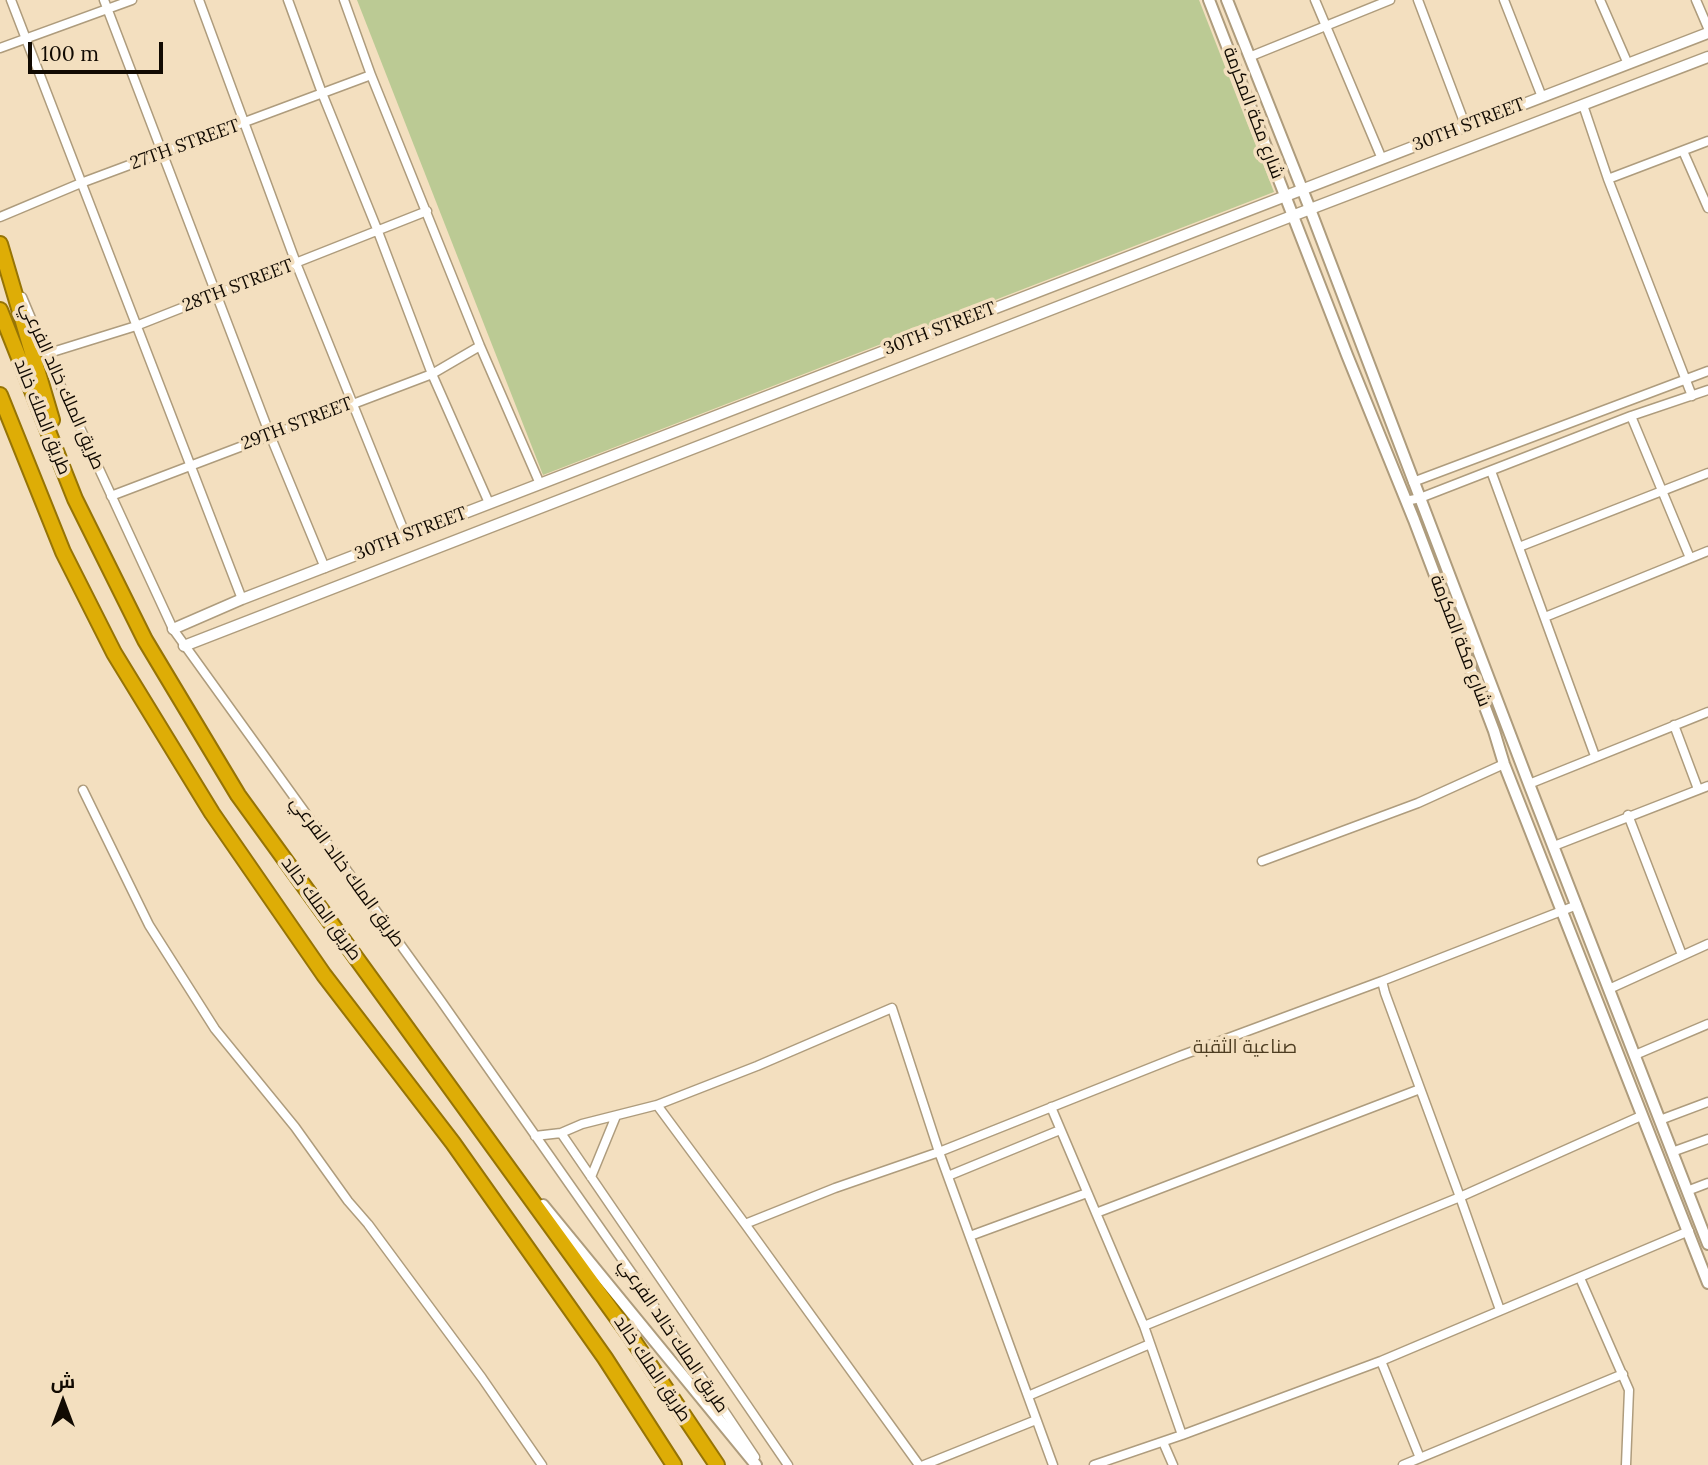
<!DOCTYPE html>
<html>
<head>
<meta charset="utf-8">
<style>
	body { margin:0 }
	#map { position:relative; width:1708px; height:1465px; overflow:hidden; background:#f3dfbf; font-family:Lora,Cairo,serif }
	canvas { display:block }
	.north { position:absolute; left:28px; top:1367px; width:70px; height:70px; -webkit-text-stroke:5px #f3dfbf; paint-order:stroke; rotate:0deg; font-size:19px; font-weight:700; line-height:28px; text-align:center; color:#110a02 }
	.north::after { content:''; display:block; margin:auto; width:24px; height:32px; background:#110a02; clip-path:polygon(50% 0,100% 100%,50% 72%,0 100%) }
	.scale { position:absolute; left:28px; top:42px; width:135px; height:32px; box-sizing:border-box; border:4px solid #110a02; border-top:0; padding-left:9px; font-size:21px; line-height:24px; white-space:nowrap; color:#110a02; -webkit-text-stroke:5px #f3dfbf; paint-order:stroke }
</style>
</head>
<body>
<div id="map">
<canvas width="1708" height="1465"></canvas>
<div class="north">ش</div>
<div class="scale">100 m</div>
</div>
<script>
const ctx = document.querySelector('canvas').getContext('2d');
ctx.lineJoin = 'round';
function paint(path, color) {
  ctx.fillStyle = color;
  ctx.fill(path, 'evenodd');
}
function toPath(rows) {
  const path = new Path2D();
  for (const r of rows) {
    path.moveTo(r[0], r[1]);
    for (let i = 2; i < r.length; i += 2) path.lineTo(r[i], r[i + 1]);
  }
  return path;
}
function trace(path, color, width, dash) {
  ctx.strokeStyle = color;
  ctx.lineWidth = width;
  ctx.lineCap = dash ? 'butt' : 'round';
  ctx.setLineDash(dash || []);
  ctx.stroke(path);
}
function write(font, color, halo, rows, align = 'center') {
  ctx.font = font + ' Lora,Cairo,serif';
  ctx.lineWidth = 7;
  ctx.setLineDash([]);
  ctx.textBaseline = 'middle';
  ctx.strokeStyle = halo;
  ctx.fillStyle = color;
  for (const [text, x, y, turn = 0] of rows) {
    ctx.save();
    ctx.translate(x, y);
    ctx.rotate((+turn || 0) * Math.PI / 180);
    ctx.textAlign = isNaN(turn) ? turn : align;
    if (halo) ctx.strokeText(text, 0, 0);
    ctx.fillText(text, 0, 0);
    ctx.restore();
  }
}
const green = toPath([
	[357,0,1199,0,1274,192,543,475]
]);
const minor = toPath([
	[11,0,242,599],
	[104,0,270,435,325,568],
	[199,0,296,263,406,536],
	[288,0,322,93,377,229,432,374,489,503],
	[344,0,371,75,480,346,540,484],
	[1315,0,1382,159],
	[1418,0,1466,127],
	[1504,0,1542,97],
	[1600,0,1628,64],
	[1696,0,1708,28],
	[0,48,132,0],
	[1249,57,1390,0],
	[1583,105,1608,179,1692,396],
	[1683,151,1708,208],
	[1608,179,1708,141],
	[0,217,81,183,371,75],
	[22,297,46,354,173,629,441,1001,638,1282,755,1457],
	[46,354,136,326,427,211],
	[1631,416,1690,558],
	[1491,471,1595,756],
	[1413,482,1708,371],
	[111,496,432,374,480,346],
	[1406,501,1420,498,1631,416,1708,390],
	[1519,547,1708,473],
	[1545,617,1708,551],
	[1674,725,1698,789],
	[1529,784,1708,712],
	[83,790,149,925,215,1029,295,1127,348,1201,368,1224,482,1378,542,1465],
	[1628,815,1682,955],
	[1554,846,1708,786],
	[1262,861,1418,803,1504,764],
	[1577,905,1382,981,1385,993,1460,1197,1641,1116],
	[1609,989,1708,944],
	[1635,1055,1708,1024],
	[657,1105,745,1224,919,1465],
	[1051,1107,1144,1326,1182,1435],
	[1660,1120,1708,1102],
	[535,1136,561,1133],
	[1672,1152,1708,1139],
	[948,1176,1060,1130],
	[591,1177,616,1116],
	[1687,1191,1708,1183],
	[1096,1213,1420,1089],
	[745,1224,835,1188,939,1152,1180,1056,1382,981],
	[970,1236,1087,1193],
	[1580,1278,1629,1390,1626,1465],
	[1144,1326,1460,1197,1500,1310],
	[1381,1361,1420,1458],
	[1028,1396,1150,1344],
	[1163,1442,1173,1465],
	[788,1465,561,1133,582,1124,657,1105,757,1066,892,1008,939,1152,1053,1465],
	[924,1465,1036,1420],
	[1094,1465,1182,1435,1381,1361,1689,1231],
	[1403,1465,1623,1374]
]);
const tertiary = toPath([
	[173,629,242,599,1708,33],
	[184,646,1292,216,1708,57]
]);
const secondary = toPath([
	[1209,0,1347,355,1414,520,1494,731,1504,764,1708,1283],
	[1227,0,1310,209,1529,784,1708,1244],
	[543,1205,756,1465]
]);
const motorway = toPath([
	[0,244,52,420],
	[0,310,75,499,145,640,238,795,631,1337,717,1465],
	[0,395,63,552,114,653,212,813,324,975,453,1143,605,1358,674,1465]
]);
const streetNames = [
	["شارع مكة المكرمة",1253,113,69],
	["30TH STREET",1469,125,-21],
	["27TH STREET",185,145,-20],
	["28TH STREET",238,286,-21],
	["30TH STREET",940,329,-21],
	["طريق الملك خالد الفرعي",62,386,66],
	["طريق الملك خالد",42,417,68],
	["29TH STREET",297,424,-21],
	["30TH STREET",411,534,-21],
	["شارع مكة المكرمة",1460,641,69],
	["طريق الملك خالد الفرعي",347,872,54],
	["طريق الملك خالد",321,909,54],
	["طريق الملك خالد الفرعي",673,1336,56],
	["طريق الملك خالد",652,1369,56]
];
const neighbourhoodNames = [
	["صناعية الثقبة",1245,1048]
];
paint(green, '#bbca94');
trace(minor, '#ae9c7d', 11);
trace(tertiary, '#ae9c7d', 13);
trace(secondary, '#ae9c7d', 14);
trace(motorway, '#967405', 18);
trace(minor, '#fff', 8);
trace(tertiary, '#fff', 10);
trace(secondary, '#fff', 10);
trace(motorway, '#dead06', 14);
write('18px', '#110a02', '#f3dfbf', streetNames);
write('19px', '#4d3d21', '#f3dfbf', neighbourhoodNames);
</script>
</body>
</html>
